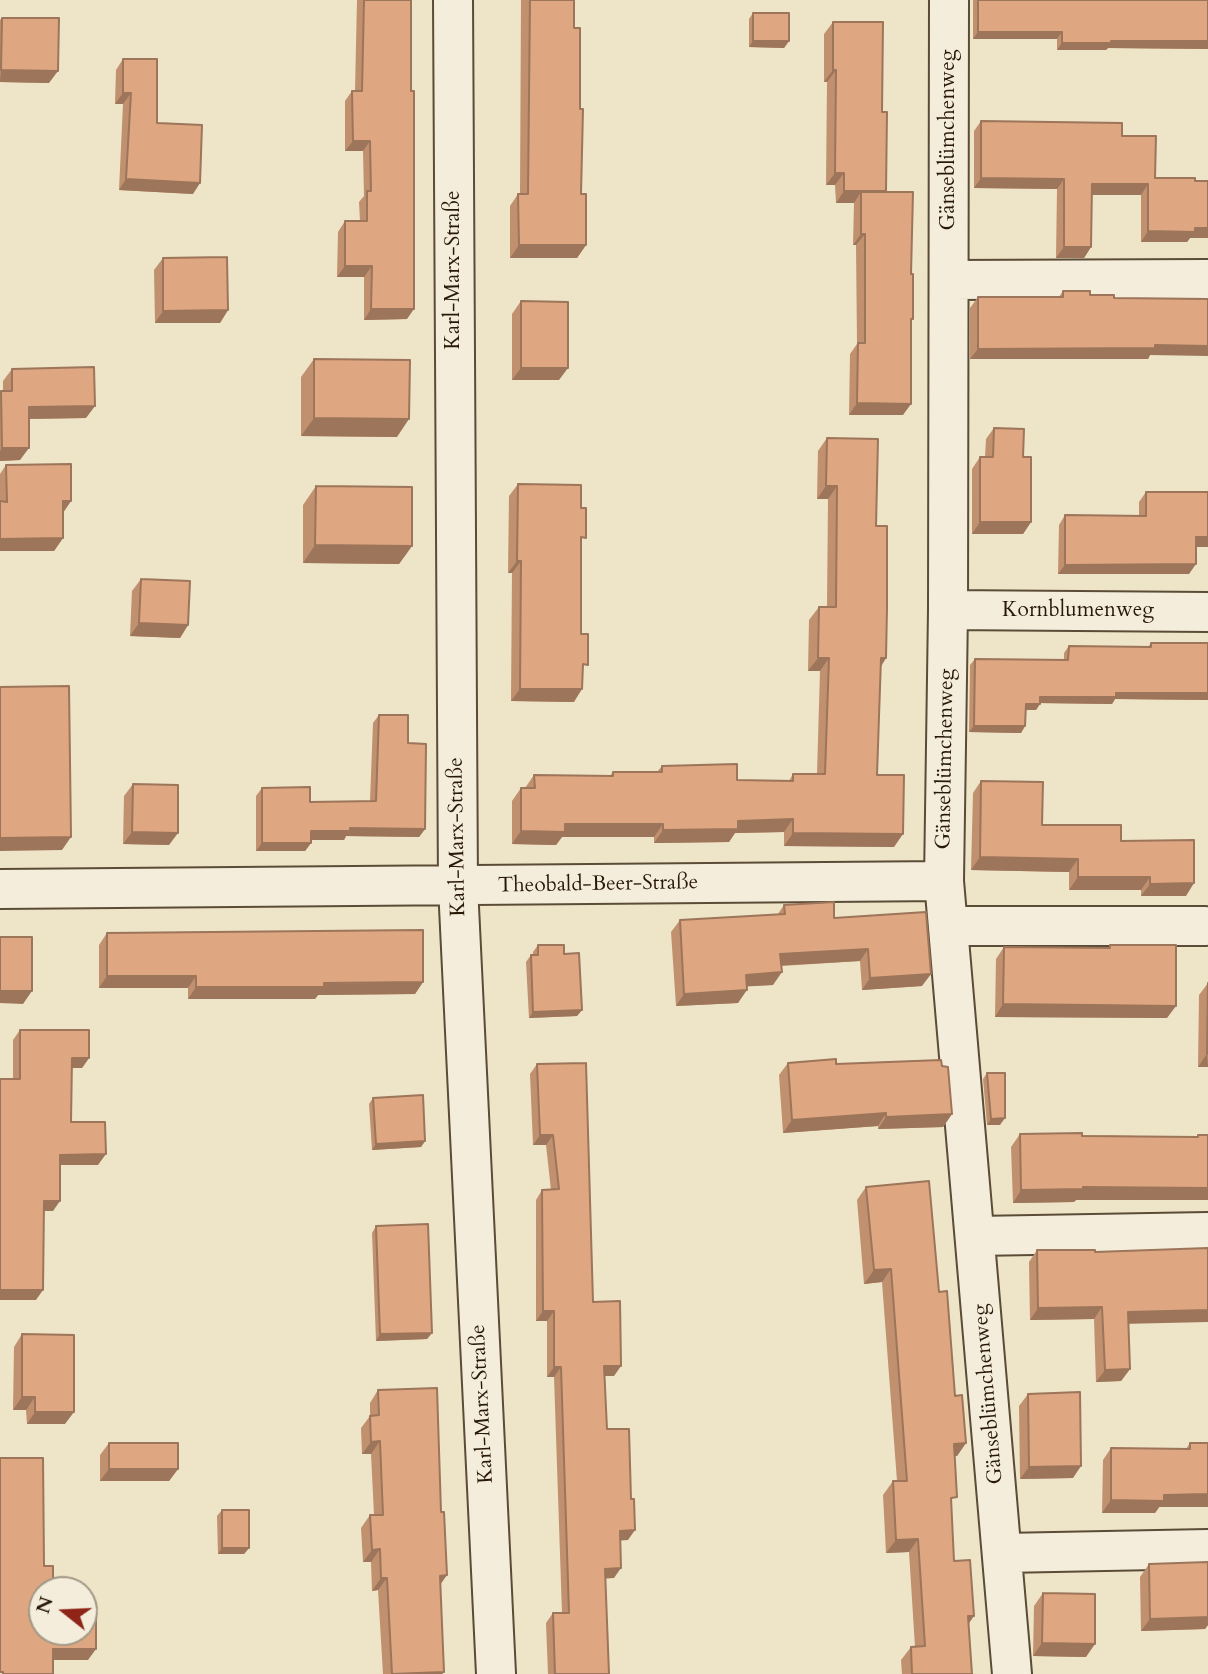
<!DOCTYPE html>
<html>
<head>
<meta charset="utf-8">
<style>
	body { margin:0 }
	#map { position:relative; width:1208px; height:1674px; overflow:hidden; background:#eee4c7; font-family:Cardo,serif }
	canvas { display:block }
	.north { position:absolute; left:28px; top:1576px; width:70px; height:70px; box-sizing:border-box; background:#f4eddb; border:2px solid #a29886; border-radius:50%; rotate:288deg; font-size:19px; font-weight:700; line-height:28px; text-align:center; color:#281906 }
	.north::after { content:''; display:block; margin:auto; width:24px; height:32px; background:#8f2418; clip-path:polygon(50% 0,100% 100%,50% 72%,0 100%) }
</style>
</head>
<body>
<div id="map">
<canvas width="1208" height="1674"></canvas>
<div class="north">N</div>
</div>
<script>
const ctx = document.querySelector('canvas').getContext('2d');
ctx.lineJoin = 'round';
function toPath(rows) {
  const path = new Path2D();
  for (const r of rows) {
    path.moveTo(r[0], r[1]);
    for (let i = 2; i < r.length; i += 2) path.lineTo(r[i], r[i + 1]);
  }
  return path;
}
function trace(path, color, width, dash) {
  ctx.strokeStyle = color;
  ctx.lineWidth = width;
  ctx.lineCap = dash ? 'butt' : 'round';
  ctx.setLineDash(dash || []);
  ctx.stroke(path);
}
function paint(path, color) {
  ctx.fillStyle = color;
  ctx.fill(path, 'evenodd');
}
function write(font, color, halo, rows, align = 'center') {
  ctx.font = font + ' Cardo,serif';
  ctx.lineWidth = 7;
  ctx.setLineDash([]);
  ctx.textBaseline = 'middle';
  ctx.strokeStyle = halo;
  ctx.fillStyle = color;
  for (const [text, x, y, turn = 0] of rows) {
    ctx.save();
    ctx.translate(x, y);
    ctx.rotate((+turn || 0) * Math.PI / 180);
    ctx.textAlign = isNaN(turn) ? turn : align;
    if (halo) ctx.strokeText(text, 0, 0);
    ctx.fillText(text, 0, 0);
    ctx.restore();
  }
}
const minor = toPath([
	[453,0,458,886,496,1674],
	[949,0,948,610,944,881,1012,1674],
	[949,280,1208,279],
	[948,610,1208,612],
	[0,889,944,881],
	[948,926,1205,926],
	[976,1236,1208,1232],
	[1003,1553,1208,1549]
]);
const wall = toPath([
	[357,0,411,0,407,319,364,320,364,277,337,277,338,232,345,221,360,221,359,202,364,196,363,151,345,151,345,101,352,91,355,91],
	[521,0,574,0,574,28,580,109,581,194,586,245,577,258,510,258,510,206,518,194,520,194],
	[973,0,1208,0,1208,49,1108,48,1106,50,1057,50,1057,39,973,39],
	[753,13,789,41,784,48,749,47,749,19],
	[2,18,49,83,0,82,0,20],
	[833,22,882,112,886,191,911,274,913,319,911,322,903,415,849,415,850,354,857,344,856,245,853,245,854,203,836,203,835,185,826,185,827,82,824,82,824,34],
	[123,59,193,194,119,190,123,104,115,104,116,70],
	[981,121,1122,136,1155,178,1195,181,1190,238,1187,242,1141,242,1141,195,1092,195,1091,247,1084,258,1056,258,1057,189,974,188,974,131],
	[163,258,228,310,220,323,155,323,154,270],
	[1063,291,1114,298,1150,355,1148,359,970,359,970,308,978,297,1059,297],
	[521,301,559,380,512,380,512,314],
	[314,359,397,437,301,436,301,377],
	[12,369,86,418,29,419,20,460,0,461,0,393,3,391,3,381],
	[994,428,1023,457,1031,522,1023,534,972,534,972,469,980,457,985,457,986,439],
	[827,438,876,526,886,658,881,667,877,775,894,847,784,846,784,832,735,833,729,842,654,843,654,837,562,837,556,845,512,844,512,801,521,788,525,788,534,775,610,776,613,772,657,772,662,766,737,780,789,781,793,774,817,774,820,671,808,671,809,620,819,607,827,607,828,499,817,499,818,451],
	[6,465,71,501,63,513,63,538,54,551,0,551,0,474],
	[518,484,581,545,581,634,582,672,574,702,511,701,512,573,508,573,509,496],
	[316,486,412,546,399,564,303,563,303,505],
	[1146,492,1208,492,1208,547,1196,547,1189,574,1058,574,1059,525,1065,515,1139,516,1139,502],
	[141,579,188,625,180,638,130,636,132,591],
	[1151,643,1208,643,1208,700,1115,699,1112,704,1040,703,1036,710,1026,710,1025,726,1021,733,969,732,970,665,975,659,1064,660,1064,653,1069,646,1148,647],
	[379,715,408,743,425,829,419,837,346,836,344,840,311,840,311,843,305,851,256,851,256,796,262,788,310,802,370,801,373,723],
	[981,781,1042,825,1121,841,1186,896,1141,896,1141,890,1069,890,1069,872,971,870,973,793],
	[133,784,169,845,123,844,124,796],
	[784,905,834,918,922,986,862,990,860,961,781,966,773,985,746,986,738,1003,676,1006,671,932,680,920,778,914],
	[107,933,423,982,415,994,318,995,315,999,188,999,188,988,99,988,99,945],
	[538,945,564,954,582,1010,577,1016,529,1018,526,962,531,955,533,955,533,952],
	[1110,945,1167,1018,995,1017,996,959,1004,947,1108,948],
	[1208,983,1208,1067,1198,1067,1199,995],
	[20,1030,89,1058,82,1068,72,1068,71,1122,98,1165,60,1165,53,1211,44,1211,36,1300,0,1300,0,1079,13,1079,13,1040],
	[788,1063,942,1066,952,1114,943,1127,878,1129,878,1126,783,1133,779,1075],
	[537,1064,593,1302,614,1376,605,1376,607,1429,628,1540,620,1540,614,1578,605,1578,609,1674,548,1674,546,1623,553,1613,562,1613,554,1377,547,1377,547,1321,536,1321,536,1200,542,1190,551,1190,546,1145,533,1145,530,1074],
	[987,1073,1000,1125,987,1125,983,1079],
	[373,1098,425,1141,421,1147,372,1150,369,1104],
	[1020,1134,1197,1137,1198,1135,1208,1135,1208,1200,1076,1200,1074,1202,1013,1203,1011,1147],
	[866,1187,939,1292,955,1396,966,1443,957,1456,955,1456,951,1505,954,1561,968,1624,972,1674,902,1674,901,1660,911,1647,915,1647,909,1552,886,1553,883,1495,893,1481,897,1481,882,1282,864,1284,857,1200],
	[376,1226,432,1333,427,1339,376,1341,372,1233],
	[1037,1250,1128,1324,1130,1369,1121,1381,1096,1382,1094,1319,1030,1320,1029,1262],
	[22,1334,65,1424,27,1424,26,1410,13,1410,14,1347],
	[378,1390,440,1585,444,1672,442,1674,383,1674,378,1590,372,1591,371,1562,363,1562,361,1528,370,1515,374,1515,371,1454,362,1454,361,1428,370,1416,370,1403],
	[1028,1394,1073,1478,1020,1479,1019,1406],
	[109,1443,178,1469,169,1481,100,1481,100,1455],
	[1190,1443,1208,1443,1155,1513,1102,1513,1103,1460,1111,1448,1186,1449],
	[222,1510,249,1548,244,1554,218,1554,217,1516],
	[1208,1562,1208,1625,1205,1629,1141,1631,1140,1577,1149,1564],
	[1043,1593,1086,1657,1033,1656,1034,1606]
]);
const shadedWall = toPath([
	[978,32,1062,32,1057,39,973,39],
	[753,41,789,41,784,48,749,47],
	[1111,41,1208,41,1208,49,1108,48,1106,50,1057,50,1062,43],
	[1,70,58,71,49,83,0,82],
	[833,70,836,70,827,82,824,82],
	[123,93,131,93,123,104,115,104],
	[353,141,370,141,363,151,345,151],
	[835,173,844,173,835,185,826,185],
	[981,178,1064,179,1057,189,974,188],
	[126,179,200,183,193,194,119,190],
	[1092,184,1148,184,1141,195,1084,195],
	[844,191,886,191,861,192,854,203,836,203],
	[1195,228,1208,228,1208,238,1190,238,1187,242,1141,242,1148,231],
	[861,234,865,234,856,245,853,245],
	[519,245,586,245,577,258,510,258],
	[1064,247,1091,247,1084,258,1056,258],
	[345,266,372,266,364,277,337,277],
	[371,309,414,309,407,319,364,320],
	[228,310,220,323,155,323,163,311],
	[1155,345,1208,346,1208,356,1150,355,1148,359,970,359,978,349],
	[521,368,568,368,559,380,512,380],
	[857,403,911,404,903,415,849,415],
	[95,406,86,418,20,419,29,407],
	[314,418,409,419,397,437,301,436],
	[2,448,29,448,20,460,0,461,0,451],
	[826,486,837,486,828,499,817,499],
	[63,501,71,501,62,514],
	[980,522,1031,522,1023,534,972,534],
	[1196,537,1208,537,1208,547,1189,547],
	[63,538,54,551,0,551,0,539],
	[315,545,412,546,399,564,303,563],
	[517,561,521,561,512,573,508,573],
	[1196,564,1189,574,1058,574,1065,565],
	[139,623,188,625,180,638,130,636],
	[818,658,829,658,820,671,808,671],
	[881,658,886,658,877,671],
	[520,689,582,689,574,702,511,701],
	[1116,693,1208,693,1208,700,1115,699,1112,704,1036,703,1040,697],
	[1026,704,1040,704,1036,710,1021,710],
	[974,726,1025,726,1021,733,969,732],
	[793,819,784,832,735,833,729,842,654,843,663,830,738,821],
	[565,824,663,824,654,837,562,837,556,845,512,844,521,831],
	[350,828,425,829,419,837,346,836,344,840,305,840,311,831],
	[132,832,178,833,169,845,123,844],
	[793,833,903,834,894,847,784,846],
	[71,837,62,850,0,851,0,838],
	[262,843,311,843,305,851,256,851],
	[980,857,1078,859,1069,872,971,870],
	[1078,877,1150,877,1141,890,1069,890],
	[1194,883,1186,896,1141,896,1150,884],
	[868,949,860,961,772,966,780,954],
	[782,972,773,985,737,987,746,975],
	[931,974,922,986,862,990,870,978],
	[107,976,196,976,188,988,99,988],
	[423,982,415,994,318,995,315,999,188,999,196,987],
	[747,990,738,1003,676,1006,684,994],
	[0,991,32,991,23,1004,0,1003],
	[1003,1004,1176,1006,1167,1018,995,1017],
	[582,1010,577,1016,529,1018,533,1012],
	[1207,1054,1208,1067,1198,1067],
	[72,1058,89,1058,82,1068,65,1068],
	[886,1113,878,1126,783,1133,792,1120],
	[952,1114,943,1127,878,1129,886,1117],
	[1005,1118,1000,1125,987,1125,991,1119],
	[540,1135,553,1135,546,1145,533,1145],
	[425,1141,421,1147,372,1150,376,1144],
	[106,1154,98,1165,53,1165,60,1155],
	[1083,1187,1208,1188,1208,1200,1076,1200,1074,1202,1013,1203,1021,1190],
	[44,1201,60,1201,53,1211,37,1211],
	[891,1269,882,1282,864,1284,874,1270],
	[0,1290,43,1290,36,1300,0,1300],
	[1102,1307,1094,1319,1030,1320,1038,1308],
	[1208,1310,1208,1322,1120,1324,1128,1312],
	[543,1311,554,1311,547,1321,536,1321],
	[432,1333,427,1339,376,1341,380,1334],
	[604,1366,621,1366,614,1376,597,1376],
	[554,1367,561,1367,554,1377,547,1377],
	[1130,1369,1121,1381,1096,1382,1105,1370],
	[22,1397,35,1397,26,1410,13,1410],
	[35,1412,74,1412,65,1424,27,1424],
	[380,1441,371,1454,362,1454,371,1442],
	[966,1443,957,1456,945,1457,954,1444],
	[1081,1466,1073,1478,1020,1479,1029,1467],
	[109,1469,178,1469,169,1481,100,1481],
	[1208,1494,1208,1507,1159,1507,1155,1513,1102,1513,1111,1500,1164,1495],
	[635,1530,628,1540,613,1541,620,1531],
	[918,1539,909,1552,886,1553,896,1540],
	[222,1548,249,1548,244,1554,218,1554],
	[380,1549,371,1562,363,1562,372,1550],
	[621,1568,614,1578,598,1579,605,1569],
	[447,1575,438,1588,440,1576],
	[381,1578,387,1578,378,1590,372,1591],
	[968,1616,974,1616,965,1629],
	[1208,1617,1208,1625,1205,1629,1141,1631,1150,1619],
	[1042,1643,1095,1644,1086,1657,1033,1656],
	[53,1649,96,1649,88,1660,46,1660],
	[444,1672,442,1674,395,1674]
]);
const building = toPath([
	[364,0,411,0,411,91,414,91,414,309,371,309,372,266,345,266,345,221,367,221,367,191,371,191,370,141,353,141,352,91,362,91,364,0],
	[530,0,574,0,574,28,580,28,580,109,583,109,581,194,586,194,586,245,519,245,518,194,528,194,530,0],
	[978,0,1208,0,1208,41,1111,41,1111,43,1062,43,1062,32,978,32,978,0],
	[753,13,789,13,789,41,753,41,753,13],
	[2,18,59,18,58,71,1,70,2,18],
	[833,22,883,22,882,112,887,112,886,191,844,191,844,173,835,173,836,70,833,70,833,22],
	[123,59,157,59,157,123,202,125,200,183,126,179,131,93,123,93,123,59],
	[981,121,1122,123,1122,136,1156,136,1155,178,1195,178,1195,181,1208,181,1208,228,1195,228,1195,232,1148,231,1148,184,1092,184,1091,247,1064,247,1064,179,981,178,981,121],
	[861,192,913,192,911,274,913,274,913,319,911,319,911,404,857,403,858,343,865,343,865,234,861,234,861,192],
	[227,257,228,310,163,311,163,258,227,257],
	[1063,291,1090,291,1090,295,1114,295,1114,298,1208,299,1208,346,1155,345,1155,348,978,349,978,297,1063,297,1063,291],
	[521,301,568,302,568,368,521,368,521,301],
	[314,359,410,360,409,419,314,418,314,359],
	[94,367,95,406,29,407,29,448,2,448,1,391,12,391,12,369,94,367],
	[994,428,1024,429,1023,457,1031,457,1031,522,980,522,980,457,993,457,994,428],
	[827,438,878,439,876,526,887,526,887,608,886,658,881,658,877,775,904,775,903,834,793,833,793,819,738,821,738,829,663,830,663,824,565,824,565,832,521,831,521,788,535,788,534,775,613,776,613,772,662,772,662,766,737,764,737,780,793,781,793,774,825,774,829,658,818,658,819,607,836,607,837,486,826,486,827,438],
	[71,464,71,501,63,501,63,538,0,539,0,501,7,502,6,465,71,464],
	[518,484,581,485,581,508,586,508,586,538,581,537,581,634,588,634,588,665,583,664,582,689,520,689,521,561,517,561,518,484],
	[316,486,412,487,412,546,315,545,316,486],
	[1146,492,1208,492,1208,537,1196,537,1196,564,1065,565,1065,515,1146,516,1146,492],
	[141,579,190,581,188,625,139,623,141,579],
	[1151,643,1208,643,1208,693,1116,693,1116,697,1040,697,1040,704,1026,704,1025,726,974,726,975,659,1068,660,1069,646,1151,647,1151,643],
	[69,686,71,837,0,838,0,687,69,686],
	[379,715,408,715,408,743,426,744,425,829,350,828,350,831,311,831,311,843,262,843,262,788,310,787,310,802,376,801,379,715],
	[981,781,1043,782,1042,825,1121,825,1121,841,1194,840,1194,883,1150,884,1150,877,1078,877,1078,859,980,857,981,781],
	[133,784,178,785,178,833,132,832,133,784],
	[834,902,834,918,926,912,931,974,870,978,868,949,780,954,782,972,746,975,747,990,684,994,680,920,785,914,784,905,834,902],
	[423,930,423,982,324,983,324,987,196,987,196,976,107,976,107,933,423,930],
	[0,937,32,937,32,991,0,991,0,937],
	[538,945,564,945,564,954,579,953,582,1010,533,1012,531,955,538,955,538,945],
	[1110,945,1176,945,1176,1006,1003,1004,1004,947,1110,948,1110,945],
	[1208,983,1208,1054,1207,1054,1208,983],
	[20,1030,89,1030,89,1058,72,1058,71,1122,105,1122,106,1154,60,1155,60,1201,44,1201,43,1290,0,1290,0,1079,20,1079,20,1030],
	[836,1059,836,1064,941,1060,942,1066,948,1067,952,1114,886,1117,886,1113,792,1120,788,1063,836,1059],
	[586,1063,593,1302,620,1301,621,1366,604,1366,607,1429,629,1429,631,1499,634,1499,635,1530,620,1531,621,1568,605,1569,609,1674,555,1674,553,1613,569,1613,561,1367,554,1367,554,1311,543,1311,542,1190,559,1189,553,1135,540,1135,537,1064,586,1063],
	[987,1073,1005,1073,1005,1118,991,1119,987,1073],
	[423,1095,425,1141,376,1144,373,1098,423,1095],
	[1082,1133,1082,1136,1198,1137,1198,1135,1208,1135,1208,1188,1083,1187,1083,1189,1021,1190,1020,1134,1082,1133],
	[929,1181,939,1292,947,1291,955,1396,962,1395,966,1443,954,1444,957,1497,951,1498,954,1561,970,1560,974,1616,968,1616,972,1674,912,1674,911,1647,925,1646,918,1539,896,1540,893,1481,907,1481,891,1269,874,1270,866,1187,929,1181],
	[428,1224,432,1333,380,1334,376,1226,428,1224],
	[1208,1248,1208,1310,1128,1312,1130,1369,1105,1370,1102,1307,1038,1308,1037,1250,1095,1250,1095,1252,1208,1248],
	[22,1334,74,1335,74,1412,35,1412,35,1397,22,1397,22,1334],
	[437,1388,441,1512,444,1512,447,1575,440,1576,444,1672,392,1674,387,1578,381,1578,380,1549,372,1550,370,1515,383,1515,380,1441,371,1442,370,1416,379,1415,378,1390,437,1388],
	[1080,1392,1081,1466,1029,1467,1028,1394,1080,1392],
	[109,1443,178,1443,178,1469,109,1469,109,1443],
	[1190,1443,1208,1443,1208,1494,1164,1495,1164,1501,1111,1500,1111,1448,1190,1449,1190,1443],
	[0,1458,43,1458,44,1566,53,1566,53,1590,42,1590,42,1632,84,1632,84,1606,96,1606,96,1649,53,1649,53,1674,3,1674,3,1672,0,1672,0,1458],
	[222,1510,249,1510,249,1548,222,1548,222,1510],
	[1208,1562,1208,1617,1150,1619,1149,1564,1208,1562],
	[1043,1593,1095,1594,1095,1644,1042,1643,1043,1593]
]);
const streetNames = [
	["Gänseblümchenweg",949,140,-90],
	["Karl-Marx-Straße",454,270,-90],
	["Kornblumenweg",1078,611],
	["Gänseblümchenweg",946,759,-89],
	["Karl-Marx-Straße",458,837,-91],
	["Theobald-Beer-Straße",598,885,-1],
	["Gänseblümchenweg",989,1394,-95],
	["Karl-Marx-Straße",483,1404,-93]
];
trace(minor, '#5a4c36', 42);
trace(minor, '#f4eddb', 38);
paint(wall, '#c0906f');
paint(shadedWall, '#9c755a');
paint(building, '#dfa781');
trace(building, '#9c755a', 2);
write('21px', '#281906', '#f4eddb', streetNames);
</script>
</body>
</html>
